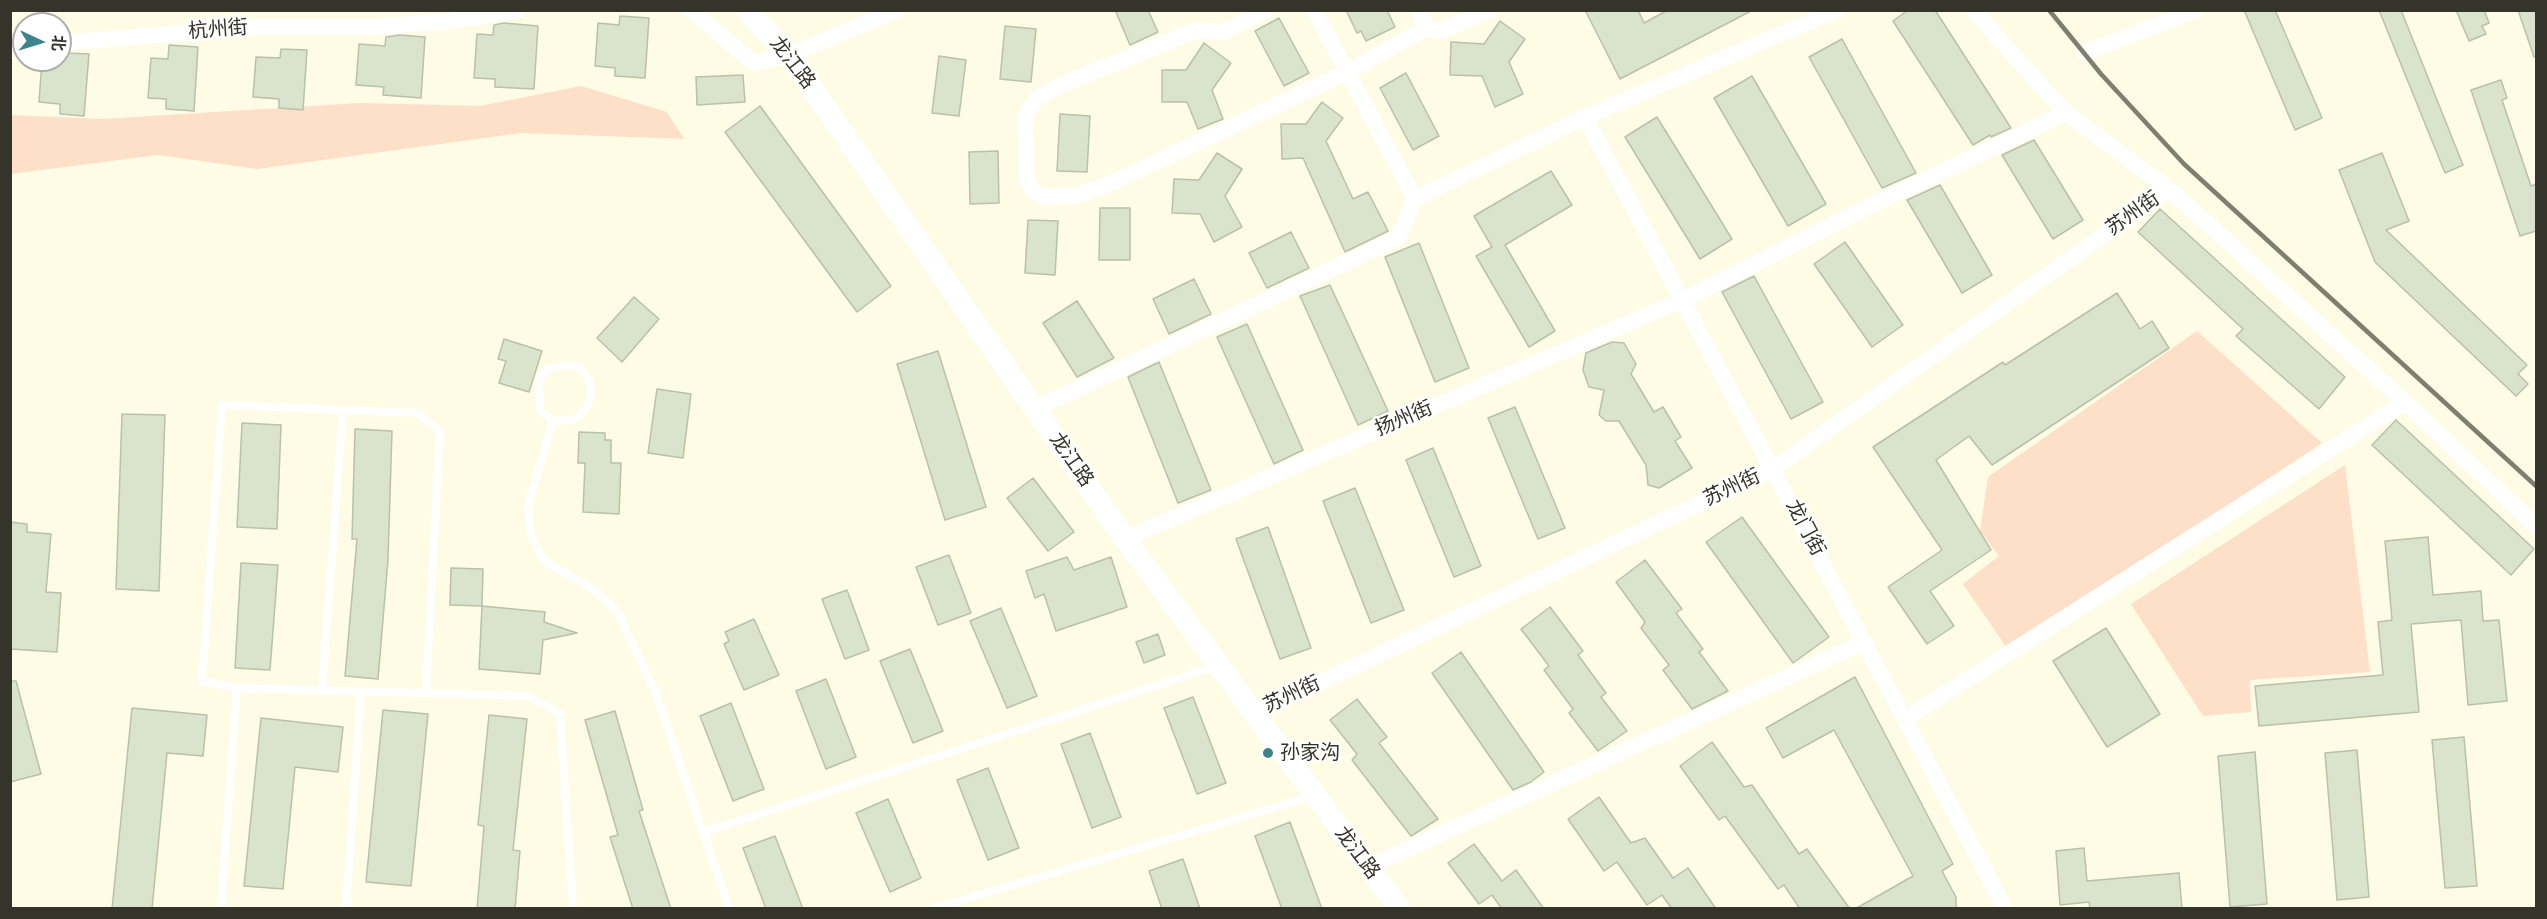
<!DOCTYPE html>
<html>
<head>
<meta charset="utf-8">
<style>
	body { margin:0 }
	#map { position:relative; width:2547px; height:919px; overflow:hidden; background:#fefce4; font-family:"Fira Sans Condensed","Noto Sans SC",sans-serif }
	canvas { display:block }
	.frame { position:absolute; inset:0; border:12px solid #34342a; pointer-events:none }
	.north { position:absolute; left:12px; top:12px; width:60px; height:60px; box-sizing:border-box; background:#fff; border:2px solid #aeaeaa; border-radius:50%; rotate:94deg; font-size:16px; font-weight:700; line-height:24px; text-align:center; color:#34342a }
	.north::after { content:''; display:block; margin:auto; width:21px; height:27px; background:#3d848d; clip-path:polygon(50% 0,100% 100%,50% 72%,0 100%) }
</style>
</head>
<body>
<div id="map">
<canvas width="2547" height="919"></canvas>
<div class="frame"></div>
<div class="north">北</div>
</div>
<script>
const ctx = document.querySelector('canvas').getContext('2d');
ctx.lineJoin = 'round';
function paint(path, color) {
  ctx.fillStyle = color;
  ctx.fill(path, 'evenodd');
}
function toPath(rows) {
  const path = new Path2D();
  for (const r of rows) {
    path.moveTo(r[0], r[1]);
    for (let i = 2; i < r.length; i += 2) path.lineTo(r[i], r[i + 1]);
  }
  return path;
}
function trace(path, color, width, dash) {
  ctx.strokeStyle = color;
  ctx.lineWidth = width;
  ctx.lineCap = dash ? 'butt' : 'round';
  ctx.setLineDash(dash || []);
  ctx.stroke(path);
}
function write(font, color, halo, rows, align = 'center') {
  ctx.font = font + ' "Fira Sans Condensed","Noto Sans SC",sans-serif';
  ctx.lineWidth = 5;
  ctx.setLineDash([]);
  ctx.textBaseline = 'middle';
  ctx.strokeStyle = halo;
  ctx.fillStyle = color;
  for (const [text, x, y, turn = 0] of rows) {
    ctx.save();
    ctx.translate(x, y);
    ctx.rotate((+turn || 0) * Math.PI / 180);
    ctx.textAlign = isNaN(turn) ? turn : align;
    if (halo) ctx.strokeText(text, 0, 0);
    ctx.fillText(text, 0, 0);
    ctx.restore();
  }
}
const green = toPath([
	[581,86,667,112,684,139,521,133,257,169,158,155,11,174,10,115,103,119,360,103,480,106],
	[2197,331,2322,443,2009,651,1963,584,1999,556,1980,531,1988,477],
	[2345,465,2370,672,2250,680,2251,712,2203,716,2131,604]
]);
const building = toPath([
	[1115,10,1148,10,1158,32,1130,45,1115,10],
	[1346,10,1387,10,1395,27,1366,41,1361,31,1357,33,1346,10],
	[1585,10,1638,10,1644,23,1668,10,1753,10,1620,79,1585,10],
	[1908,10,1935,10,2011,128,1991,137,1990,135,1973,145,1893,21,1908,10],
	[2244,10,2275,10,2322,118,2295,130,2244,10],
	[2379,10,2401,10,2463,165,2445,173,2379,10],
	[2456,10,2484,10,2489,23,2482,26,2486,34,2469,41,2456,10],
	[2518,10,2536,10,2536,56,2534,57,2518,10],
	[620,16,649,18,645,78,615,76,615,68,595,66,598,23,619,25,620,16],
	[1279,18,1309,73,1284,86,1255,31,1279,18],
	[1500,21,1525,39,1509,62,1523,94,1495,107,1482,76,1450,75,1451,42,1484,44,1500,21],
	[504,23,538,26,534,89,495,87,495,79,474,78,477,34,493,35,494,25,504,23],
	[1005,26,1036,29,1031,82,1000,79,1005,26],
	[400,35,425,37,421,98,383,95,384,87,356,85,359,44,385,46,386,37,400,35],
	[1842,39,1916,173,1882,188,1809,57,1842,39],
	[1204,43,1231,63,1212,90,1223,119,1198,129,1187,102,1162,102,1162,70,1186,70,1204,43],
	[169,45,198,47,194,111,166,109,166,99,148,98,151,58,168,59,169,45],
	[281,49,307,50,303,110,279,108,279,99,253,97,256,57,280,58,281,49],
	[63,53,89,54,84,116,60,114,60,104,39,102,42,60,62,60,63,53],
	[939,56,966,60,959,116,932,113,939,56],
	[1406,73,1439,136,1413,150,1380,88,1406,73],
	[743,75,745,102,697,105,696,77,743,75],
	[1752,76,1826,204,1788,226,1714,98,1752,76],
	[2501,80,2507,98,2502,100,2531,186,2536,184,2536,231,2520,236,2471,90,2501,80],
	[1322,102,1343,118,1326,141,1353,199,1368,192,1388,231,1345,252,1303,158,1282,159,1281,124,1306,124,1322,102],
	[760,106,891,286,857,312,725,132,760,106],
	[1060,114,1090,116,1087,172,1057,171,1060,114],
	[1657,117,1732,239,1700,259,1625,137,1657,117],
	[2034,140,2083,220,2053,239,2002,155,2034,140],
	[998,151,999,203,970,204,969,152,998,151],
	[1217,153,1242,169,1225,196,1242,227,1214,242,1200,214,1172,213,1174,179,1199,180,1217,153],
	[2382,153,2409,221,2386,230,2527,365,2518,374,2528,384,2516,396,2375,262,2339,170,2382,153],
	[1551,171,1572,205,1505,245,1555,331,1529,347,1476,256,1492,247,1474,216,1551,171],
	[1940,185,1992,275,1962,293,1907,200,1940,185],
	[1100,208,1130,208,1130,260,1099,260,1100,208],
	[2160,209,2345,377,2319,409,2236,336,2243,329,2138,232,2160,209],
	[1028,220,1058,221,1055,275,1025,273,1028,220],
	[1291,232,1309,268,1267,288,1249,253,1291,232],
	[1845,242,1903,325,1872,347,1814,264,1845,242],
	[1419,243,1469,368,1435,382,1385,257,1419,243],
	[1754,276,1823,402,1791,419,1722,292,1754,276],
	[1194,279,1211,314,1169,334,1153,299,1194,279],
	[1330,285,1388,411,1358,425,1300,296,1330,285],
	[2117,293,2140,329,2152,321,2169,348,1992,465,1969,436,1936,460,1991,550,1930,591,1954,626,1927,644,1888,587,1942,550,1873,447,2003,362,2005,365,2117,293],
	[634,297,659,319,622,362,597,338,634,297],
	[1077,301,1114,358,1077,377,1043,323,1077,301],
	[1247,324,1303,450,1274,464,1217,337,1247,324],
	[504,339,542,351,529,392,499,383,506,361,498,359,504,339],
	[1612,342,1624,343,1636,364,1631,374,1654,412,1663,407,1681,437,1675,441,1692,468,1659,488,1648,485,1646,465,1619,421,1606,421,1599,415,1604,390,1589,387,1583,370,1586,353,1612,342],
	[938,351,986,507,945,520,897,364,938,351],
	[1159,362,1211,490,1178,503,1128,377,1159,362],
	[657,389,691,394,683,458,648,453,657,389],
	[1515,407,1565,528,1538,539,1488,418,1515,407],
	[122,414,165,415,159,591,116,589,122,414],
	[2396,420,2534,549,2511,575,2372,445,2396,420],
	[242,423,281,425,277,529,237,527,242,423],
	[355,429,392,431,388,560,378,679,345,676,357,539,352,539,355,429],
	[579,432,605,433,605,440,611,440,611,463,621,463,619,514,583,512,585,463,578,463,579,432],
	[1433,448,1481,566,1454,577,1406,460,1433,448],
	[1033,478,1074,532,1048,551,1007,498,1033,478],
	[1355,488,1404,610,1371,623,1323,501,1355,488],
	[1742,517,1829,637,1793,663,1706,542,1742,517],
	[10,522,27,524,27,532,51,534,46,592,61,593,57,652,10,649,10,522],
	[1268,527,1311,648,1280,659,1236,539,1268,527],
	[2428,537,2433,595,2481,591,2483,621,2499,620,2507,701,2468,705,2461,620,2411,624,2419,712,2259,726,2255,686,2383,675,2378,622,2392,620,2385,541,2428,537],
	[949,555,971,613,938,625,916,567,949,555],
	[1067,557,1074,570,1111,557,1127,607,1056,631,1044,594,1035,598,1026,571,1067,557],
	[1645,560,1682,609,1676,613,1703,649,1699,652,1728,691,1692,709,1663,670,1669,665,1641,628,1645,622,1616,582,1645,560],
	[241,563,278,565,270,670,235,668,241,563],
	[451,568,483,569,482,606,450,605,451,568],
	[847,590,869,650,845,659,822,599,847,590],
	[482,606,545,612,544,622,577,633,543,640,540,674,479,669,482,606],
	[1550,607,1583,651,1578,655,1606,693,1601,697,1627,731,1598,751,1569,713,1573,709,1544,670,1549,666,1521,629,1550,607],
	[1001,608,1037,696,1007,708,970,621,1001,608],
	[754,619,779,675,744,690,724,644,729,641,725,632,754,619],
	[2106,628,2160,714,2107,747,2053,661,2106,628],
	[1158,634,1165,655,1144,663,1136,642,1158,634],
	[910,649,943,731,913,743,880,661,910,649],
	[1461,652,1544,772,1531,782,1513,790,1432,673,1461,652],
	[1855,677,1953,864,1942,871,1956,897,1956,909,1855,909,1913,876,1834,730,1783,758,1766,728,1855,677],
	[826,679,856,757,826,769,796,691,826,679],
	[10,681,16,681,41,774,10,782,10,681],
	[1193,697,1226,783,1197,794,1164,708,1193,697],
	[1357,699,1387,737,1379,743,1438,819,1411,836,1352,760,1357,754,1330,720,1357,699],
	[731,703,764,789,733,801,700,716,731,703],
	[132,708,207,715,203,756,167,753,152,909,112,909,132,708],
	[383,710,428,714,411,886,366,882,383,710],
	[615,711,643,810,639,811,671,909,633,909,610,837,618,835,585,720,615,711],
	[489,715,527,719,513,850,520,851,515,909,477,909,484,826,478,825,489,715],
	[261,718,343,727,338,772,295,767,283,889,244,886,261,718],
	[1090,733,1121,817,1092,828,1061,744,1090,733],
	[2464,737,2477,886,2445,888,2432,740,2464,737],
	[1712,742,1744,787,1752,785,1799,854,1807,849,1850,909,1800,909,1784,885,1778,889,1725,816,1719,820,1680,766,1712,742],
	[2357,750,2369,897,2337,900,2325,753,2357,750],
	[2255,752,2267,904,2230,907,2218,756,2255,752],
	[988,768,1019,848,988,860,957,780,988,768],
	[1599,797,1631,843,1645,838,1673,878,1688,868,1716,909,1672,909,1662,895,1647,905,1617,862,1604,871,1568,819,1599,797],
	[888,799,921,878,890,892,856,813,888,799],
	[1290,822,1322,909,1282,909,1255,836,1290,822],
	[775,836,803,909,766,909,743,848,775,836],
	[1474,844,1502,881,1516,870,1544,909,1502,909,1492,895,1479,904,1448,863,1474,844],
	[2084,848,2087,881,2179,873,2182,909,2090,909,2089,902,2060,905,2056,851,2084,848],
	[1183,859,1200,909,1162,909,1149,871,1183,859]
]);
const lane = toPath([
	[553,421,540,410,539,384,542,374,550,368,572,365,581,369,590,382,591,395,587,407,580,415,573,420,553,421,528,506,532,538,544,561,596,591,618,613,655,691,729,908],
	[237,688,202,681,222,405,418,413,440,432,426,693],
	[322,691,343,410],
	[704,832,1217,666],
	[221,908,237,688,527,696,560,713,573,908],
	[346,908,361,692],
	[935,908,1314,796]
]);
const street = toPath([
	[691,10,754,63,789,55,898,10],
	[1267,10,1224,32,1197,30,1061,85,1036,99,1025,116,1027,180,1033,191,1043,197,1077,196,1116,181,1347,72,1427,28,1440,31,1491,10],
	[1314,10,1415,199],
	[1418,10,1427,28],
	[1973,10,2066,113,2169,189,2405,402,2536,526],
	[60,43,260,27,374,27,451,21,519,10],
	[10,48,24,46],
	[2084,53,2197,10],
	[1585,117,2005,908],
	[1035,409,1398,238,1415,199,1585,117,1838,10],
	[1125,539,1683,300,1874,204,2066,113],
	[1253,714,1773,469,2169,189],
	[1905,719,2405,402],
	[1368,867,1865,642]
]);
const secondary = toPath([
	[747,10,789,55,1125,539,1399,908]
]);
const rail = toPath([
	[2049,10,2101,74,2184,164,2536,486]
]);
const markers = [
	[1268,753,6,"#3d848d"]
];
const streetNames = [
	["杭州街",218,30,-4],
	["龙江路",792,63,52],
	["苏州街",2133,214,-35],
	["扬州街",1404,419,-23],
	["龙江路",1071,460,55],
	["苏州街",1732,488,-25],
	["龙门街",1805,528,62],
	["苏州街",1292,695,-25],
	["龙江路",1357,853,53]
];
const poiNames = [
	["孙家沟",1280,753]
];
paint(green, '#fde0c7');
paint(building, '#dae3cc');
trace(building, '#b8c1ab', 1.5);
trace(lane, '#fff', 8);
trace(street, '#fff', 16);
trace(secondary, '#fff', 22);
trace(rail, '#7f7f6f', 4.5);
for (const [x, y, r, color] of markers) {
  const dot = new Path2D();
  dot.arc(x, y, r, 0, 2 * Math.PI);
  ctx.fillStyle = color;
  ctx.fill(dot);
  trace(dot, '#fff', 2);
}
write('20px', '#34342a', '#fff', streetNames);
write('20px', '#34342a', '#fff', poiNames, 'left');
</script>
</body>
</html>
